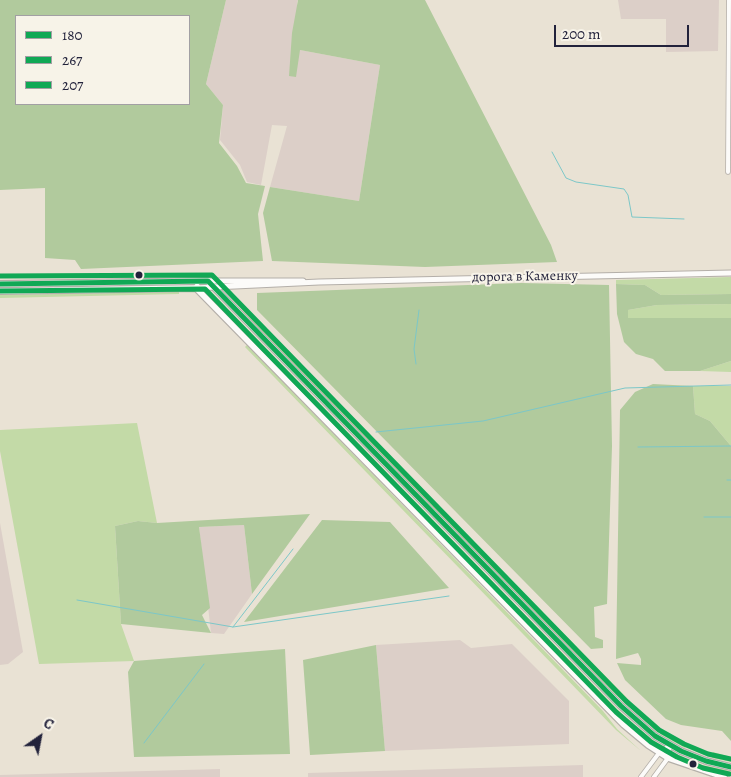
<!DOCTYPE html>
<html>
<head>
<meta charset="utf-8">
<style>
	body { margin:0 }
	#map { position:relative; width:731px; height:777px; overflow:hidden; background:#e9e2d4; font-family:Alegreya,serif }
	canvas { display:block }
	.legend { position:absolute; left:15px; top:15px; width:175px; height:90px; box-sizing:border-box; background:#f7f3e8; border:1px solid #a29fa3; margin:0; padding:6px 9px; list-style:none; font-size:15px; color:#22223b }
	.legend li { display:flex; align-items:center; gap:10px; height:25px }
	.legend b { width:25px; border:1px solid #a29fa3 }
	.north { position:absolute; left:15px; top:712px; width:50px; height:50px; -webkit-text-stroke:4px #f7f3e8; paint-order:stroke; rotate:33deg; font-size:14px; font-weight:700; line-height:20px; text-align:center; color:#22223b }
	.north::after { content:''; display:block; margin:auto; width:18px; height:22px; background:#22223b; clip-path:polygon(50% 0,100% 100%,50% 72%,0 100%) }
	.scale { position:absolute; left:554px; top:25px; width:135px; height:22px; box-sizing:border-box; border:2px solid #22223b; border-top:0; padding-left:6px; font-size:15px; line-height:18px; white-space:nowrap; color:#22223b; -webkit-text-stroke:4px #f7f3e8; paint-order:stroke }
</style>
</head>
<body>
<div id="map">
<canvas width="731" height="777"></canvas>
<ul class="legend">
<li><b style="height:6px;background:#10a855"></b>180</li>
<li><b style="height:6px;background:#10a855"></b>267</li>
<li><b style="height:6px;background:#10a855"></b>207</li>
</ul>
<div class="north">С</div>
<div class="scale">200 m</div>
</div>
<script>
const ctx = document.querySelector('canvas').getContext('2d');
ctx.lineJoin = 'round';
function paint(path, color) {
  ctx.fillStyle = color;
  ctx.fill(path, 'evenodd');
}
function toPath(rows) {
  const path = new Path2D();
  for (const r of rows) {
    path.moveTo(r[0], r[1]);
    for (let i = 2; i < r.length; i += 2) path.lineTo(r[i], r[i + 1]);
  }
  return path;
}
function trace(path, color, width, dash) {
  ctx.strokeStyle = color;
  ctx.lineWidth = width;
  ctx.lineCap = dash ? 'butt' : 'round';
  ctx.setLineDash(dash || []);
  ctx.stroke(path);
}
function write(font, color, halo, rows, align = 'center') {
  ctx.font = font + ' Alegreya,serif';
  ctx.lineWidth = 4;
  ctx.setLineDash([]);
  ctx.textBaseline = 'middle';
  ctx.strokeStyle = halo;
  ctx.fillStyle = color;
  for (const [text, x, y, turn = 0] of rows) {
    ctx.save();
    ctx.translate(x, y);
    ctx.rotate((+turn || 0) * Math.PI / 180);
    ctx.textAlign = isNaN(turn) ? turn : align;
    if (halo) ctx.strokeText(text, 0, 0);
    ctx.fillText(text, 0, 0);
    ctx.restore();
  }
}
const industrial = toPath([
	[226,0,298,0,297,2,300,50,380,65,359,201,270,187,287,126,272,125,261,185,247,182,240,165,220,140,223,105,206,84],
	[618,0,719,0,718,51,666,52,666,19,621,19],
	[0,523,23,652,8,664,0,665],
	[244,525,252,594,224,634,211,633,199,527],
	[460,640,471,648,512,644,569,701,569,744,385,751,376,645],
	[583,765,583,777,308,777,308,773],
	[220,769,220,777,0,777,0,775]
]);
const green = toPath([
	[731,277,731,294,661,295,645,285,616,284,616,280],
	[179,292,179,294,0,298,0,295],
	[239,303,628,699,626,701,616,695,276,349,237,304],
	[217,304,221,304,625,717,651,739,649,741,624,720],
	[731,304,731,318,628,318,628,310,657,305],
	[247,345,603,711,617,729,641,751,616,730,245,347],
	[731,361,731,372,700,371],
	[693,386,731,386,731,446,710,421,695,414],
	[137,423,157,523,138,521,115,526,121,624,134,661,39,664,0,451,0,430],
	[662,730,687,744,685,748,660,734],
	[713,752,731,757,731,762,712,758],
	[685,758,702,765,731,771,731,774,701,767,684,760]
]);
const forest = toPath([
	[0,0,226,0,206,84,223,105,219,143,237,166,246,183,265,186,258,214,263,261,81,269,75,260,45,258,45,188,0,190],
	[16,16,189,16,189,104,16,104],
	[298,0,425,0,551,245,557,262,425,267,272,261,263,213,270,187,359,201,380,65,300,50,296,77,289,76,292,33],
	[521,283,609,285,612,446,607,604,594,607,595,637,603,640,603,648,591,649,257,310,257,293],
	[616,284,645,285,661,295,731,294,731,304,657,305,628,310,628,318,731,318,731,361,700,371,665,371,653,359,636,354,624,342,617,314],
	[653,384,693,386,695,414,710,421,731,446,731,741,722,731,681,725,666,719,625,680,617,663,641,665,641,659,638,653,616,659,620,410,635,392],
	[310,514,252,594,244,525,199,527,210,608,202,615,211,633,121,624,115,526,138,521,157,523],
	[322,520,390,522,449,588,244,622],
	[376,645,385,751,310,755,303,660],
	[285,649,290,754,134,757,128,672,134,661]
]);
const stream = toPath([
	[552,152,566,178,576,182,624,189,628,195,632,217,684,219],
	[416,364,414,349,419,310],
	[376,432,483,421,625,388,731,385],
	[638,447,731,446],
	[727,480,731,480],
	[704,517,731,517],
	[77,600,233,627,449,596],
	[233,627,293,549],
	[144,743,204,664]
]);
const minor = toPath([
	[728,172,729,0],
	[641,777,659,753,670,745],
	[654,777,668,758,670,745]
]);
const tertiary = toPath([
	[208,281,303,281],
	[197,286,196,288,214,287,319,282,731,273]
]);
const secondary = toPath([
	[0,284,208,281,621,706,655,736,681,751,706,761,731,767],
	[0,291,196,288,624,725,648,745,668,758,724,777]
]);
const bus1 = toPath([
	[0,284,208,281,621,706,655,736,681,751,706,761,731,767]
]);
const bus2 = toPath([
	[0,291,205,289,616,712,651,742,677,757,703,768,729,774]
]);
const bus3 = toPath([
	[0,276,212,275,626,701,659,730,684,744,708,754,731,759]
]);
const markers = [
	[139,275,4.5,"#22223b"],
	[693,764,4.5,"#22223b"]
];
const streetNames = [
	["дорога в Каменку",525,277,-1]
];
paint(industrial, '#dccfc8');
paint(green, '#c3daa7');
paint(forest, '#b1ca9d');
trace(stream, '#7cc7c8', 1);
trace(minor, '#b4afa9', 5.5);
trace(tertiary, '#b4afa9', 7);
trace(secondary, '#b4afa9', 8);
trace(minor, '#fcfbf9', 4);
trace(tertiary, '#fcfbf9', 5);
trace(secondary, '#fcfbf9', 5.5);
trace(bus1, '#10a855', 5);
trace(bus2, '#10a855', 5);
trace(bus3, '#10a855', 5);
for (const [x, y, r, color] of markers) {
  const dot = new Path2D();
  dot.arc(x, y, r, 0, 2 * Math.PI);
  ctx.fillStyle = color;
  ctx.fill(dot);
  trace(dot, '#f7f3e8', 2);
}
write('14px', '#22223b', '#f7f3e8', streetNames);
</script>
</body>
</html>
